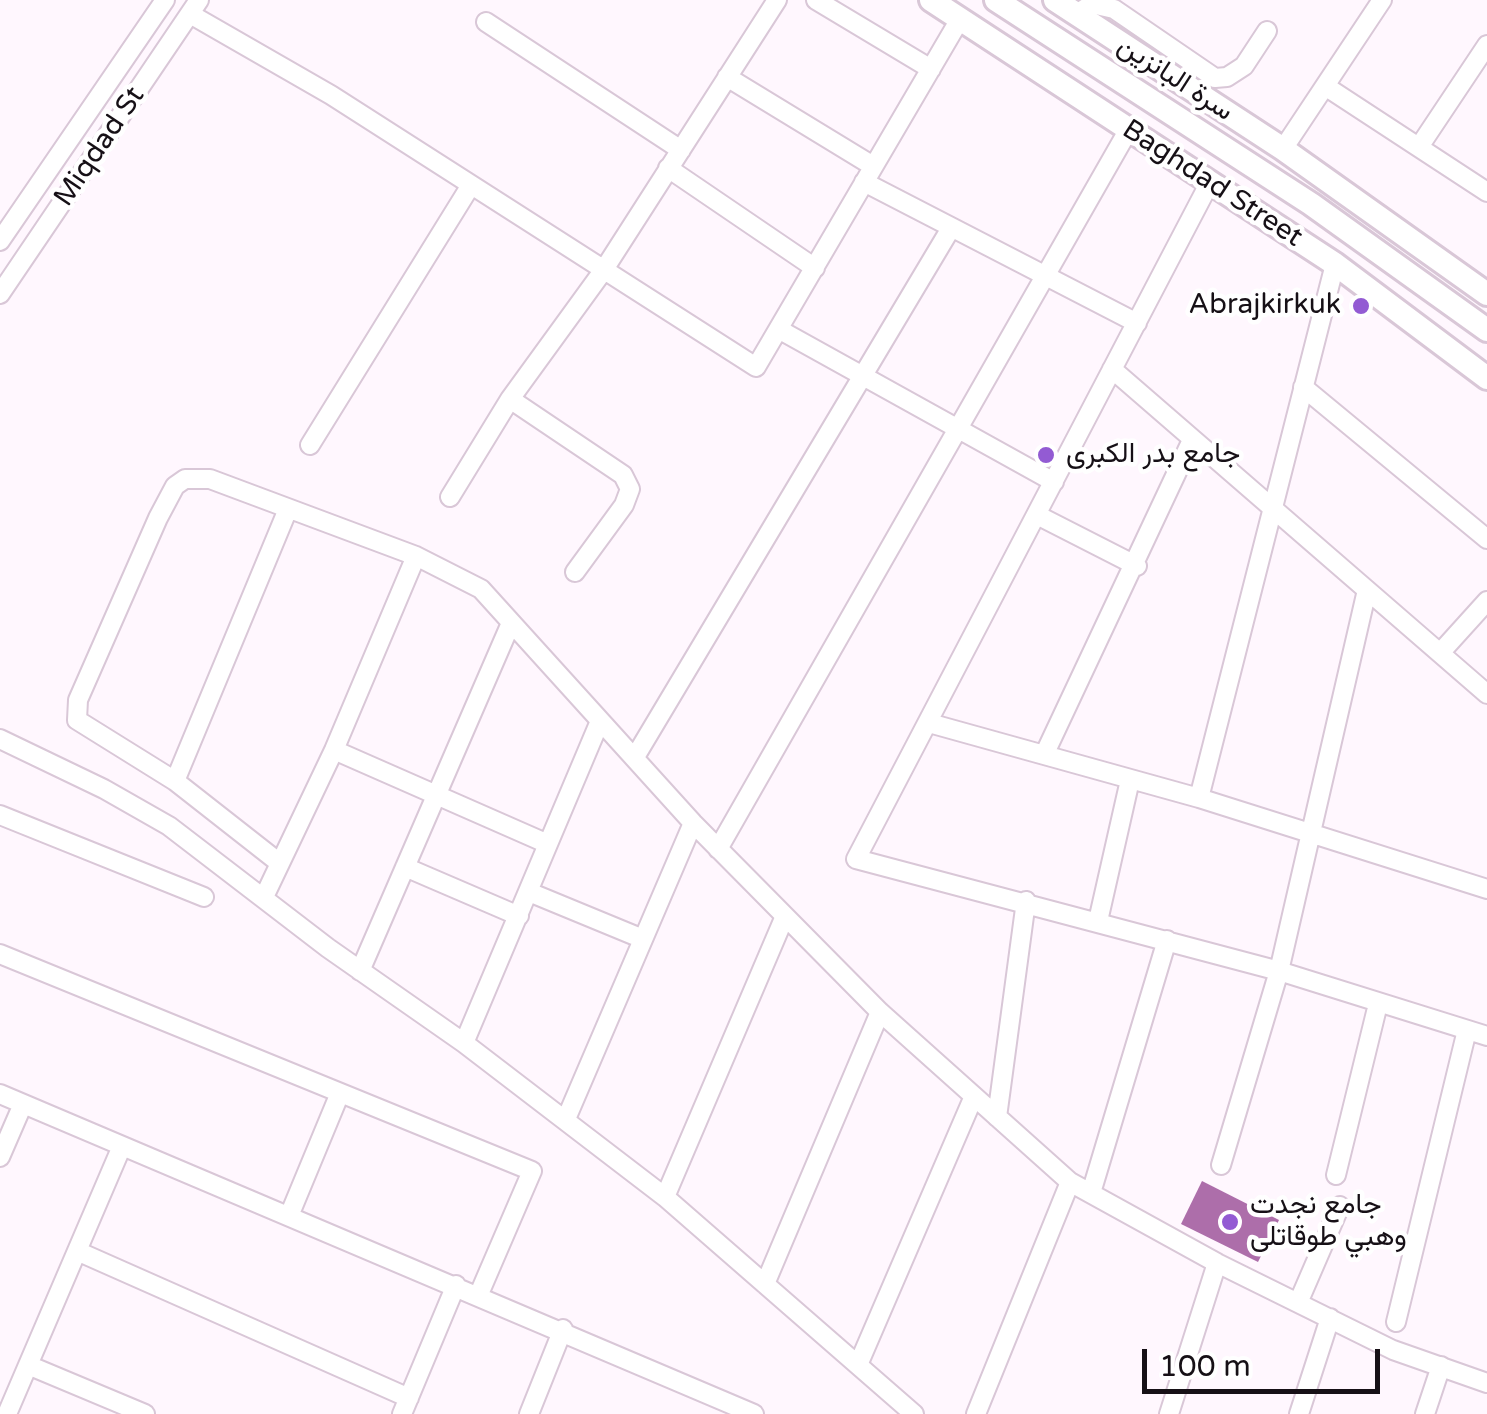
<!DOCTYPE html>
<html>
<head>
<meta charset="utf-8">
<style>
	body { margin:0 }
	#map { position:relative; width:1487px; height:1414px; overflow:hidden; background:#fff7fe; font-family:"Varela Round",sans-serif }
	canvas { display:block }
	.scale { position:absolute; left:1142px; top:1349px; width:238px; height:45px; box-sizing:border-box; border:5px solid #161016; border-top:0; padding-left:12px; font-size:30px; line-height:35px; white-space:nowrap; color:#161016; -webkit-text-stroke:8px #fff; paint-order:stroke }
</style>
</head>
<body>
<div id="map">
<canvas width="1487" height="1414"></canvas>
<div class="scale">100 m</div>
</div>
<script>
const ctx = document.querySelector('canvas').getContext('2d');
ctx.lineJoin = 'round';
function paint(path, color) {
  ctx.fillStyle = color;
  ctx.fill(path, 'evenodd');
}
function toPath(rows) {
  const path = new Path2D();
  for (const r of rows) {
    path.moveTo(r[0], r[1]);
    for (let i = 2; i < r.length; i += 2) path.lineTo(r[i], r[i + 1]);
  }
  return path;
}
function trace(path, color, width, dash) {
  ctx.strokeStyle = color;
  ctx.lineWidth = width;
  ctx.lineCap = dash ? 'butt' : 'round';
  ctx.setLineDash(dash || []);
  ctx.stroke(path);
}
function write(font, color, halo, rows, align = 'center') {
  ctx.font = font + ' "Varela Round",Vazirmatn,sans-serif';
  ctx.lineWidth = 9;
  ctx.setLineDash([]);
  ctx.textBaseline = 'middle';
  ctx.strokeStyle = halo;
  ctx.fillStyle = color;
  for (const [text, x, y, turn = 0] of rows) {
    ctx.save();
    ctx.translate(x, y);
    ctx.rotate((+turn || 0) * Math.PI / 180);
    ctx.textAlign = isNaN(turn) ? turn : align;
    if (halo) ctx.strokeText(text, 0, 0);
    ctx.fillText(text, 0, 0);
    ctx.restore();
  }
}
const building = toPath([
	[1202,1181,1279,1220,1258,1262,1181,1224]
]);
const minor = toPath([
	[816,0,931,69],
	[1078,13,1092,4,1114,9,1215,78,1227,77,1244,66,1267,31],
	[190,14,331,95,756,367,960,19],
	[486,22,681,150],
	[727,77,873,166],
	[1325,86,1487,192],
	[1419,147,1487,45],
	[1283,149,1382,0],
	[668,168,815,268],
	[864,182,1137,323],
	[1210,182,856,859,1279,971,1487,1036],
	[0,241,165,0],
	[0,294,199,0],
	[780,330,1054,482],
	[1112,369,1487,694],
	[1303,387,1487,539],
	[510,399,623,475,630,489,624,505,575,572],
	[310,445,471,185],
	[450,497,510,399,603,271,777,0],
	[1037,515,1137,566],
	[1440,653,1487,601],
	[929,723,1199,798,1487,889],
	[0,739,104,789,169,826,328,948,464,1043,665,1197,914,1414],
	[334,750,548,844],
	[1045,753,1192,440],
	[635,757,951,228],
	[175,781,288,509],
	[1199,798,1335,264],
	[0,815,204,897],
	[718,849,1129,129],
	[277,861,175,781,77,720,78,700,158,518,175,486,185,479,210,479,416,556,481,589,693,823,880,1012,1070,1182,1217,1263,1393,1350,1487,1383],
	[405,867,519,916],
	[529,892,643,939],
	[264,897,334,750,416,556],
	[1098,921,1130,780],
	[0,954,532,1171,479,1294],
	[360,971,511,623],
	[464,1043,600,721],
	[0,1094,754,1414],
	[997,1117,1026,901],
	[566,1119,693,823],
	[0,1157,23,1104],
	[1221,1165,1279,971,1367,590],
	[1336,1175,1378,1004],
	[1091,1193,1167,940],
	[665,1197,785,916],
	[289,1216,340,1093],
	[77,1251,409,1398],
	[765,1284,880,1012],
	[1298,1303,1340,1206],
	[1396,1322,1467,1030],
	[28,1365,145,1414],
	[858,1365,974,1096],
	[7,1414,122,1146],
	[402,1414,456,1285],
	[529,1414,563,1329],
	[976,1414,1070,1182],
	[1169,1414,1217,1263],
	[1299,1414,1330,1318],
	[1425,1414,1441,1366]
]);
const major = toPath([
	[931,0,1335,264,1487,378],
	[996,0,1311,204,1487,330],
	[1055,0,1283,149,1487,294]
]);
const markers = [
	[1361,306,10,"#935bd3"],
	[1046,455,10,"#935bd3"],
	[1230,1222,10,"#935bd3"]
];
const streetNames = [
	["سرة البانزين",1175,79,33],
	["Miqdad St",100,147,-56],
	["Baghdad Street",1212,184,33]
];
const poiNames = [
	["Abrajkirkuk",1341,306,"right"],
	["جامع بدر الكبرى",1066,455],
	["جامع نجدت",1250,1206],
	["وهبي طوقاتلى",1250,1238]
];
paint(building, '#ad6eaa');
trace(minor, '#d9c7d7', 22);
trace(major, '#d9c7d7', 28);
trace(minor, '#fff', 18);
trace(major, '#fff', 22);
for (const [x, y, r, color] of markers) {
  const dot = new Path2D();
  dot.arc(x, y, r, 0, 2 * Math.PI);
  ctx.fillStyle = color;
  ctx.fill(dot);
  trace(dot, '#fff', 4);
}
write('28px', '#161016', '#fff', streetNames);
write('28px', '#161016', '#fff', poiNames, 'left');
</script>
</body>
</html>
